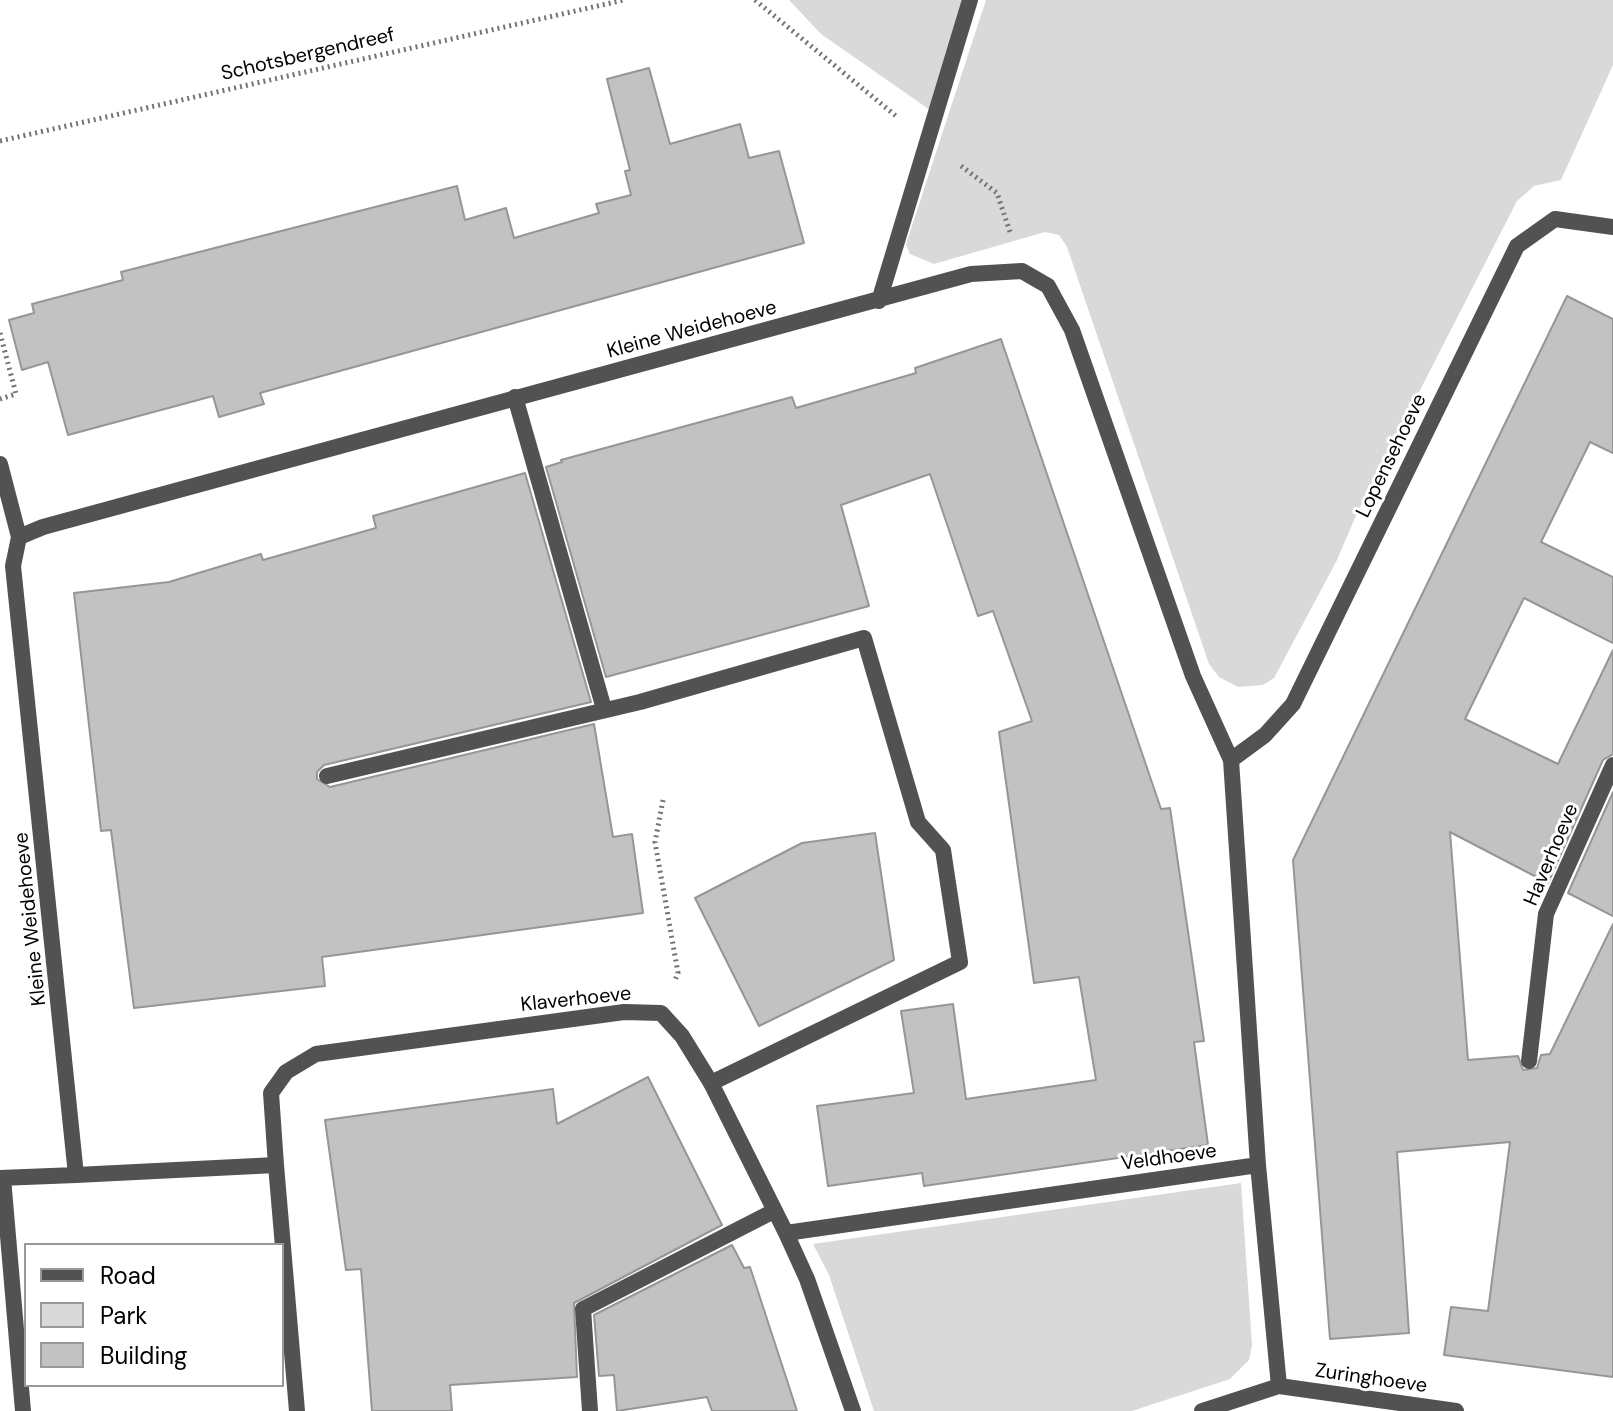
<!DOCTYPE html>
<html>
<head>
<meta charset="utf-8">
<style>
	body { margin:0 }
	#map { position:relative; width:1613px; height:1411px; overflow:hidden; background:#fff; font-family:"DM Sans",sans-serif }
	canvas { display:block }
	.legend { position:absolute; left:24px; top:1243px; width:260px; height:144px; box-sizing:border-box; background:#fff; border:2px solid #999; margin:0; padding:10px 14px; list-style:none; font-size:24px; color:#000 }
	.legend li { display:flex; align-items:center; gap:16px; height:40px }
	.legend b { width:40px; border:2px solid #999 }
</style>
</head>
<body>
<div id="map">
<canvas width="1613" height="1411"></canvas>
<ul class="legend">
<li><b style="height:10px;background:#525252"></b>Road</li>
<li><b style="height:22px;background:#d9d9d9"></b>Park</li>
<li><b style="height:22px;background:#c2c2c2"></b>Building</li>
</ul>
</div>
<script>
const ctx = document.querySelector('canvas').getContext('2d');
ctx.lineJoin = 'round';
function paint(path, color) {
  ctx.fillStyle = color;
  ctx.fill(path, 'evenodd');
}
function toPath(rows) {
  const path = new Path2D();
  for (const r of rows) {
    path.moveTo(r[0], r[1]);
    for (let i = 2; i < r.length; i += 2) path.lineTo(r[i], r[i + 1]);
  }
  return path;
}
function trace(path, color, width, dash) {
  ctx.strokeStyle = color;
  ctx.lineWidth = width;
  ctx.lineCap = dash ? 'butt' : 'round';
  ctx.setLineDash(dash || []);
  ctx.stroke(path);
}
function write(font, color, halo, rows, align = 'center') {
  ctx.font = font + ' "DM Sans",sans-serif';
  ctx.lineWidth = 6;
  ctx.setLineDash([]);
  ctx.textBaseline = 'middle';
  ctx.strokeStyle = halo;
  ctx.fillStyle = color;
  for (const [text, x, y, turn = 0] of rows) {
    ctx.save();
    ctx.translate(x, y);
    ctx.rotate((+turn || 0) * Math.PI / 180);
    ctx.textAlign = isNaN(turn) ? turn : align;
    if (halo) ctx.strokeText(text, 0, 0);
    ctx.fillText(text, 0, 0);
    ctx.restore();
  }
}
const green = toPath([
	[789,0,962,0,930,110,821,34],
	[986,0,1613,0,1613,65,1561,180,1534,186,1517,201,1358,511,1336,562,1274,678,1263,685,1238,687,1219,677,1209,664,1067,247,1059,235,1045,232,934,264,910,254,906,244],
	[1241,1183,1252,1345,1249,1360,1230,1379,1132,1411,874,1411,829,1275,813,1244]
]);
const building = toPath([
	[649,68,670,144,740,124,749,158,779,151,804,243,260,393,264,404,219,417,213,396,68,435,48,362,22,370,9,320,34,313,32,304,123,280,121,272,457,186,465,220,506,208,514,238,599,213,596,204,631,195,625,171,630,170,607,79,649,68],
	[1567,296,1613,319,1613,453,1590,442,1541,542,1613,577,1613,643,1524,598,1465,719,1558,764,1613,650,1613,754,1603,760,1548,883,1450,832,1468,1060,1518,1056,1523,1070,1537,1068,1541,1055,1550,1054,1613,924,1613,1377,1444,1355,1451,1307,1488,1311,1510,1142,1397,1152,1409,1333,1330,1339,1293,860,1567,296],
	[1001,339,1161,809,1170,808,1204,1041,1194,1042,1208,1145,924,1186,922,1173,828,1186,817,1106,914,1093,901,1011,953,1004,966,1099,1096,1080,1079,977,1034,983,999,732,1032,721,993,611,978,616,930,474,841,505,869,606,606,677,546,467,562,462,561,460,792,397,796,408,916,373,915,368,1001,339],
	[525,473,591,702,324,765,317,772,317,779,330,787,594,724,613,837,632,834,643,913,322,957,325,986,134,1008,111,830,101,831,74,593,169,582,261,554,263,560,376,528,373,516,525,473],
	[1613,792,1613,916,1568,893,1613,792],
	[875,833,894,960,759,1026,695,898,802,843,875,833],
	[648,1077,722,1225,574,1303,577,1377,450,1385,452,1411,372,1411,361,1269,346,1270,325,1120,553,1089,557,1124,648,1077],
	[732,1245,744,1268,750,1267,797,1411,712,1411,707,1397,617,1411,614,1375,599,1376,594,1315,732,1245]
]);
const path = toPath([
	[755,0,896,116],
	[0,141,624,0],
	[961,166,997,193,1010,232],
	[0,333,16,394,0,399],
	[663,800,655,842,678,973,675,980]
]);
const service = toPath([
	[515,397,604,709],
	[327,776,640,702,864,638,918,822,943,850,960,962,711,1083],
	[1529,1061,1546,914,1613,765],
	[3,1178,23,1411],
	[590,1411,583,1309,774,1211]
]);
const minor = toPath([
	[879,301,970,0],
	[0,464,19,537,13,566,76,1175,0,1178],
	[19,537,43,527,971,274,1022,271,1048,286,1072,330,1193,676,1231,760,1258,1165],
	[1231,760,1265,735,1293,704,1517,246,1555,219,1613,227],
	[276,1165,297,1411],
	[76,1175,276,1165,271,1093,286,1072,316,1054,624,1012,661,1013,682,1036,711,1083,786,1233,1258,1165,1279,1386,1202,1411],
	[786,1233,807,1279,853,1411],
	[1279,1386,1456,1411]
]);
const streetNames = [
	["Schotsbergendreef",308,55,-13],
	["Kleine Weidehoeve",692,330,-15],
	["Lopensehoeve",1392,456,-64],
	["Haverhoeve",1552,855,-67],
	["Kleine Weidehoeve",31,919,-96],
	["Klaverhoeve",576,1000,-6],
	["Veldhoeve",1169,1158,-8],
	["Zuringhoeve",1371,1379,8]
];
paint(green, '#d9d9d9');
paint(building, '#c2c2c2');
trace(building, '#969696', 2);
trace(path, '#747474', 5, [2, 4]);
trace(service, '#525252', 16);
trace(minor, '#525252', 16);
write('20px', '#000', '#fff', streetNames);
</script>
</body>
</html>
